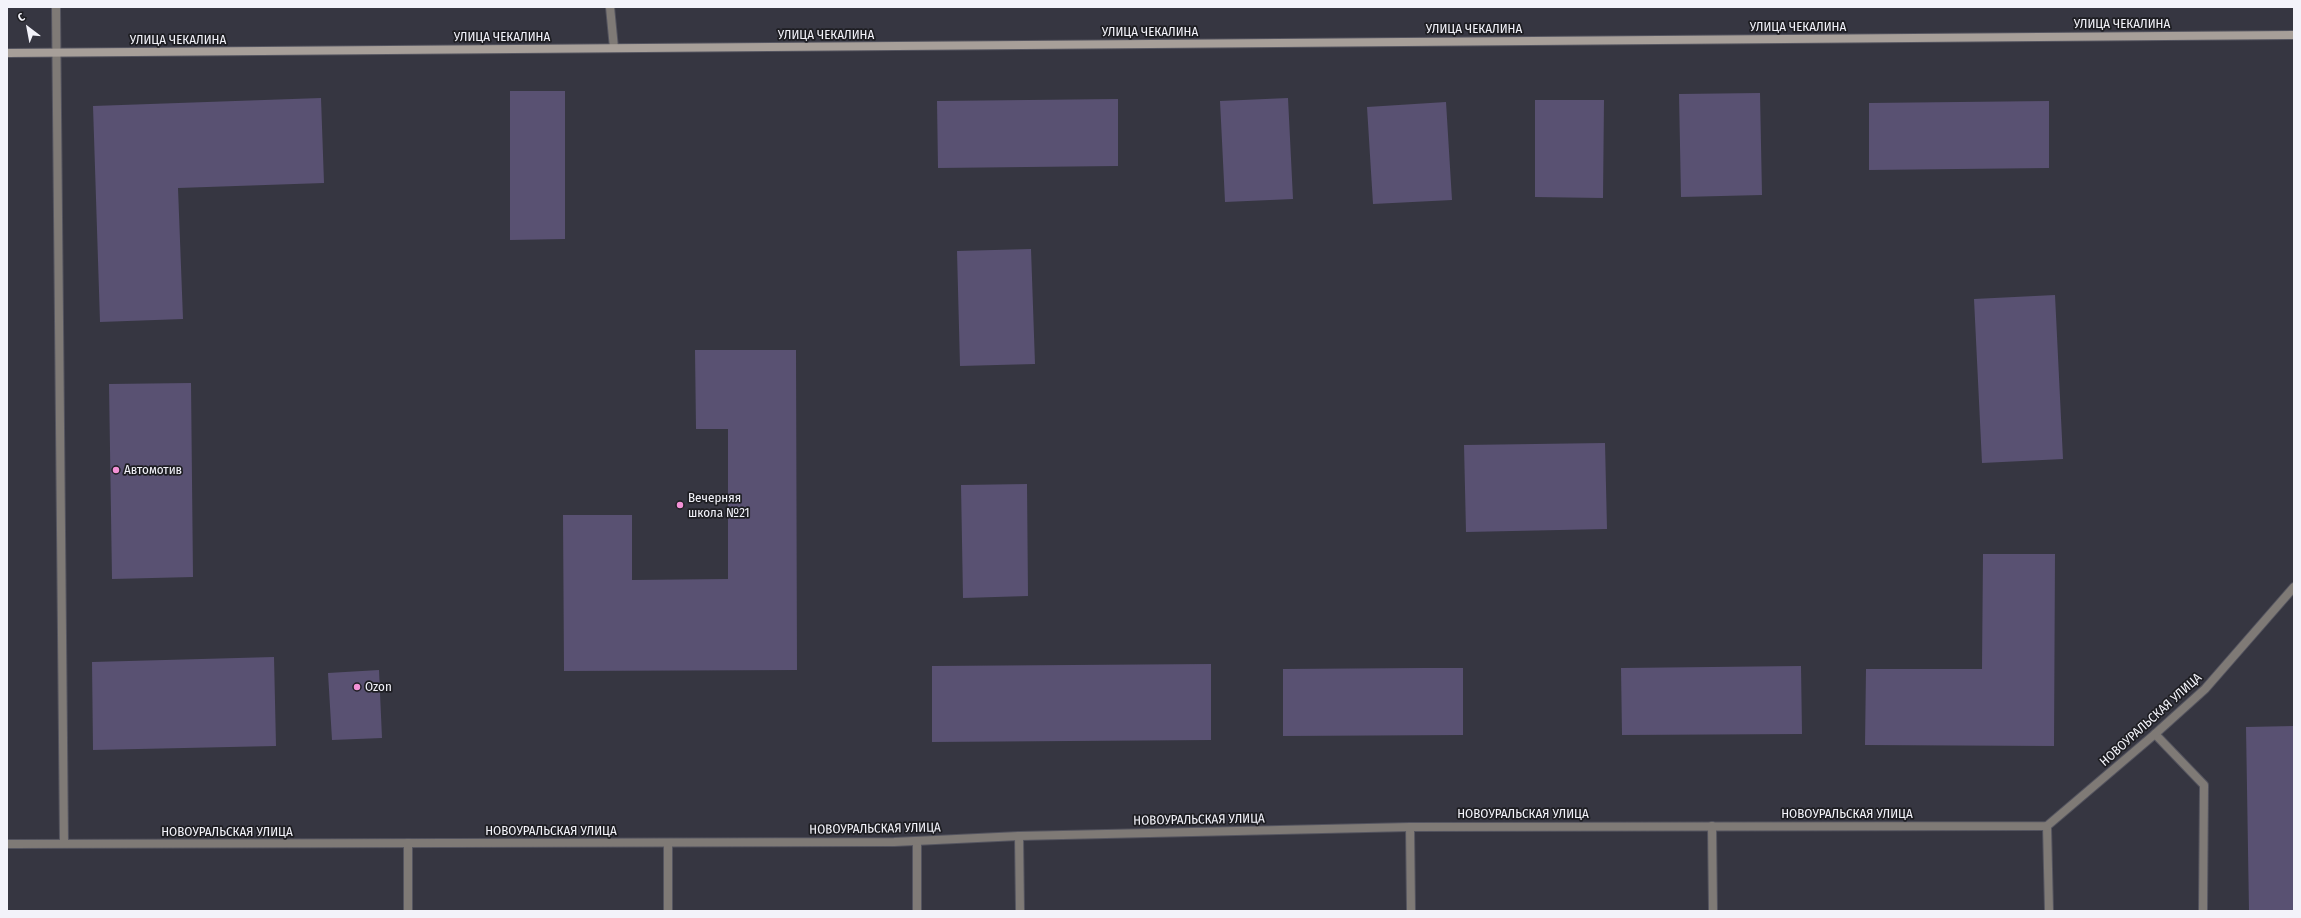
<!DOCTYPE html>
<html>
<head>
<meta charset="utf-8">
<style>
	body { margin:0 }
	#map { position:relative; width:2301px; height:918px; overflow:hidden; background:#363641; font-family:"Fira Sans Condensed",sans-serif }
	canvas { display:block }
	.frame { position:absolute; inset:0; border:8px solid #f3f3fa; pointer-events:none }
	.north { position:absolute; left:8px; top:8px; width:40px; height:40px; -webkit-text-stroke:3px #1e1e23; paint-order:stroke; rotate:328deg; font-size:11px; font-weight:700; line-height:16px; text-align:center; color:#f3f3fa }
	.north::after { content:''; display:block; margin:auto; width:14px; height:18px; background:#f3f3fa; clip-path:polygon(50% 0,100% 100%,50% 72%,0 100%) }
</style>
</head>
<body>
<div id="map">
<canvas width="2301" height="918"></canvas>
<div class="frame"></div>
<div class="north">С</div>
</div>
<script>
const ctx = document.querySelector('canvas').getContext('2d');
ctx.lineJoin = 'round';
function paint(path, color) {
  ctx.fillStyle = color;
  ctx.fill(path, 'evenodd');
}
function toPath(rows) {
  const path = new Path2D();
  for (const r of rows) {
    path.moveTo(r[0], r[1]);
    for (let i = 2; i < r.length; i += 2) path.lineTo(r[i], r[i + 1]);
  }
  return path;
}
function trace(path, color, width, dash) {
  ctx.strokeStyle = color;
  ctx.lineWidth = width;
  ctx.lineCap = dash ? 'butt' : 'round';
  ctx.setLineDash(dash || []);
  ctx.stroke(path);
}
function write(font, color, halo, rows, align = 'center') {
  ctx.font = font + ' "Fira Sans Condensed",sans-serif';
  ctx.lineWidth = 3.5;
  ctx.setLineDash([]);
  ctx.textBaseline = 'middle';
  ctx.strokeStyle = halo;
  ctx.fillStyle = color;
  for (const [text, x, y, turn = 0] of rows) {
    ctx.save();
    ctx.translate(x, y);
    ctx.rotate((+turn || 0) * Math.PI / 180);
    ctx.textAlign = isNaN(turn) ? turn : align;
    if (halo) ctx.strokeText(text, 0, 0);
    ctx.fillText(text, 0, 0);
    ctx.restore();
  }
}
const building = toPath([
	[510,91,565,91,565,239,510,240],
	[1760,93,1762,195,1681,197,1679,94],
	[321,98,324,183,178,188,183,319,100,322,93,106],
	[1288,98,1293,199,1225,202,1220,101],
	[1118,99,1118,166,938,168,937,101],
	[1535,100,1604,100,1603,198,1535,197],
	[2049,101,2049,168,1869,170,1869,103],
	[1446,102,1452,200,1373,204,1367,107],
	[1031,249,1035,364,960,366,957,251],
	[2055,295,2063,459,1982,463,1974,299],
	[695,350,796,350,797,670,564,671,563,515,632,515,632,580,728,579,728,429,696,429],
	[191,383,193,577,112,579,109,384],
	[1605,443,1607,529,1466,532,1464,445],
	[1027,484,1028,596,963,598,961,485],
	[1983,554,2055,554,2054,746,1865,745,1866,669,1982,669],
	[274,657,276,746,93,750,92,662],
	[1211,664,1211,740,932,742,932,666],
	[1801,666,1802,734,1622,735,1621,668],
	[1423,668,1463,668,1463,735,1283,736,1283,669],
	[379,670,382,738,332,740,328,673],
	[2294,726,2294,911,2249,911,2246,727]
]);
const lane = toPath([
	[610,7,614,48],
	[2155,734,2204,785,2203,911],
	[1712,826,1713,911],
	[2047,826,2049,911],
	[1410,827,1411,911],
	[1019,836,1020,911],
	[917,841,917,911],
	[408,843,408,911],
	[668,843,668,911]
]);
const street = toPath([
	[56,7,64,844],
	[7,844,894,842,1019,836,1410,827,2047,826,2155,734,2205,689,2294,587]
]);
const secondary = toPath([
	[7,53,2294,35]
]);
const markers = [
	[116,470,4,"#f391d6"],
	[680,505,4,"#f391d6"],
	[357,687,4,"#f391d6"]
];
const streetNames = [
	["УЛИЦА ЧЕКАЛИНА",2122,24],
	["УЛИЦА ЧЕКАЛИНА",1798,27],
	["УЛИЦА ЧЕКАЛИНА",1474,29],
	["УЛИЦА ЧЕКАЛИНА",1150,32],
	["УЛИЦА ЧЕКАЛИНА",826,35],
	["УЛИЦА ЧЕКАЛИНА",502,37],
	["УЛИЦА ЧЕКАЛИНА",178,40],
	["НОВОУРАЛЬСКАЯ УЛИЦА",2151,720,-42],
	["НОВОУРАЛЬСКАЯ УЛИЦА",1523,814],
	["НОВОУРАЛЬСКАЯ УЛИЦА",1847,814],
	["НОВОУРАЛЬСКАЯ УЛИЦА",1199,820,-1],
	["НОВОУРАЛЬСКАЯ УЛИЦА",875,829,-1],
	["НОВОУРАЛЬСКАЯ УЛИЦА",551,831],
	["НОВОУРАЛЬСКАЯ УЛИЦА",227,832]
];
const poiNames = [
	["Автомотив",124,470],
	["Вечерняя",688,498],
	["школа №21",688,513],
	["Ozon",365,687]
];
paint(building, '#595172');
trace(lane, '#54545f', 10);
trace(street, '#54545f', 10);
trace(secondary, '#54545f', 10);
trace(lane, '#7f7a76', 8);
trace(street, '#7f7a76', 8);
trace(secondary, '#a79f99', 8);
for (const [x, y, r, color] of markers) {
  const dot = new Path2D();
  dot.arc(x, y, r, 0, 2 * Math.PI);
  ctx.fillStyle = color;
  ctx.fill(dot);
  trace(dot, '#1e1e23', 1.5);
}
write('13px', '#f3f3fa', '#1e1e23', streetNames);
write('13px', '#f3f3fa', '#1e1e23', poiNames, 'left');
</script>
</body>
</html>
